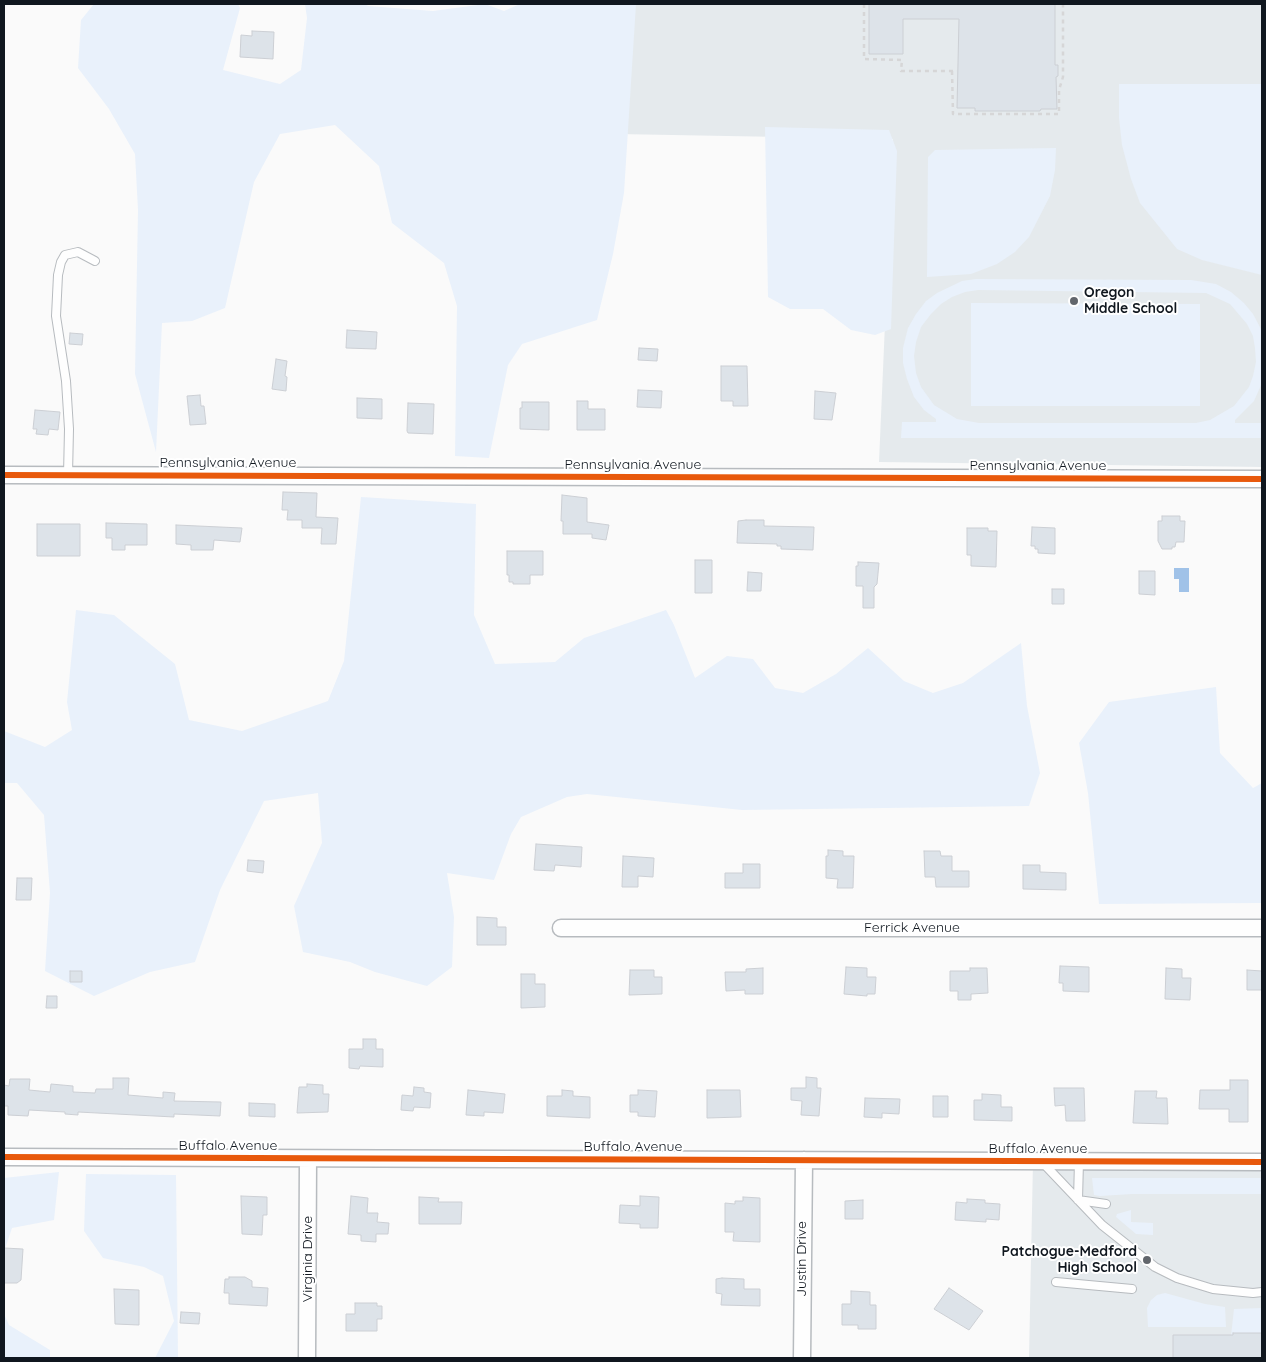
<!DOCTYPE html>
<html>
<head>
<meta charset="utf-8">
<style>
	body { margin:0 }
	#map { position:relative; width:1266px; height:1362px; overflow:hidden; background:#fafafa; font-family:Quicksand,sans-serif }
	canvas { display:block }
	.frame { position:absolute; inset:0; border:5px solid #10171f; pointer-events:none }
</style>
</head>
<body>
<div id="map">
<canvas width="1266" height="1362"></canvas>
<div class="frame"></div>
</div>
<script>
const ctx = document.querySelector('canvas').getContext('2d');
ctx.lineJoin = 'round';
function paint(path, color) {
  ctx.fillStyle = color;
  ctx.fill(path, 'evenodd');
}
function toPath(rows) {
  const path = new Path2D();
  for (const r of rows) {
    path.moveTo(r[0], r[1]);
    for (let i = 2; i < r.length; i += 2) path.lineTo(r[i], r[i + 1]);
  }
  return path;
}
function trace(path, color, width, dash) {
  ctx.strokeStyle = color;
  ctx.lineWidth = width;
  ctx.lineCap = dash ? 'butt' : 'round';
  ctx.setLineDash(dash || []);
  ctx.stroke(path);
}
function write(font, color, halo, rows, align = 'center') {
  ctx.font = font + ' Quicksand,sans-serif';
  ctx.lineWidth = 4;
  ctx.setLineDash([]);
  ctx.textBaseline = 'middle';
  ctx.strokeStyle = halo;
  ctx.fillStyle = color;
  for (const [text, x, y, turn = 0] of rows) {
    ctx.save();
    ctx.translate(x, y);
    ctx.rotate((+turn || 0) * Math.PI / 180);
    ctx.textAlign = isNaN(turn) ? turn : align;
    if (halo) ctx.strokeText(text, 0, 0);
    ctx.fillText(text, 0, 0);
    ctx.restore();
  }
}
const built = toPath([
	[619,4,1262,4,1262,467,879,462,893,139,617,134],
	[1033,1161,1262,1162,1262,1358,1029,1358]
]);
const green = toPath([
	[94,4,238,4,240,8,223,70,280,84,301,70,307,18,305,4,365,4,368,6,433,11,485,4,504,11,520,4,636,4,624,193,613,254,597,320,522,344,508,365,489,458,455,456,457,306,444,263,392,223,379,166,335,125,280,134,254,182,225,308,192,321,162,323,156,452,135,374,138,210,135,154,109,109,78,68,81,20],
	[1119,84,1262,84,1262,275,1202,260,1177,249,1140,203,1131,179,1122,145,1119,118],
	[765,127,889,130,897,151,891,329,875,335,851,330,823,309,790,309,768,297],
	[1056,148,1055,170,1050,196,1029,237,1015,252,997,264,971,274,927,277,928,157,935,150],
	[976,279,1191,280,1216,284,1231,292,1244,303,1253,314,1262,331,1262,383,1254,401,1235,420,1235,423,1262,423,1262,438,901,438,902,422,936,422,936,419,924,410,914,397,907,379,903,363,903,348,908,328,916,314,926,301,937,293,962,281],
	[978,290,1206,293,1230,304,1247,324,1253,336,1255,348,1256,362,1253,376,1249,387,1234,406,1210,420,1196,423,979,423,957,419,934,405,921,387,916,373,914,356,916,342,921,327,931,314,941,304,952,297,965,292],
	[971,303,1200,304,1200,406,971,406],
	[361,497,476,504,474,615,495,664,555,662,584,638,666,610,674,625,695,678,727,656,753,659,775,688,803,693,836,674,868,648,904,681,933,693,963,683,1021,643,1027,706,1040,773,1029,806,742,810,587,794,567,797,521,817,511,834,494,880,447,873,454,917,452,967,427,986,375,972,350,962,303,952,294,906,322,843,318,793,264,801,220,890,195,962,150,972,94,996,45,971,50,893,44,815,17,783,4,783,4,731,45,747,72,730,67,702,76,610,114,615,175,664,189,720,242,731,328,701,344,661],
	[1216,687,1220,753,1253,788,1262,783,1262,903,1099,904,1088,793,1079,743,1109,702],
	[59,1172,54,1220,12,1228,4,1252,4,1178],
	[86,1174,176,1175,178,1358,155,1358,174,1321,163,1276,144,1267,103,1258,84,1231],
	[1092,1178,1262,1178,1262,1194,1132,1194,1100,1196,1094,1195],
	[1131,1210,1131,1222,1153,1223,1153,1235,1136,1234,1116,1217,1117,1214],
	[1165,1293,1205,1304,1225,1307,1226,1327,1148,1327,1147,1308,1151,1300,1157,1295],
	[1262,1308,1262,1336,1231,1336,1234,1309],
	[4,1314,9,1325,50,1350,50,1358,4,1358]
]);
const water = toPath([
	[1174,568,1189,568,1189,592,1179,592,1179,579,1174,579]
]);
const building = toPath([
	[869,4,1055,4,1055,65,1058,65,1058,76,1056,77,1057,109,1041,109,1040,111,975,111,975,108,957,108,959,19,903,19,903,54,869,54,869,4],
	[252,31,274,32,273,59,240,57,241,35,252,36,252,31],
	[347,330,377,332,376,349,346,348,347,330],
	[70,333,83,334,82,345,69,344,70,333],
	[639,348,658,349,657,361,638,360,639,348],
	[276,359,287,361,285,376,287,377,286,391,272,389,276,359],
	[721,366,747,366,748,406,733,406,733,401,721,401,721,366],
	[638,390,662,391,661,408,637,407,638,390],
	[815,391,836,393,832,420,814,419,815,391],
	[200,395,201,406,204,406,206,424,190,425,187,396,200,395],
	[357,398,382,399,382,419,357,418,357,398],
	[577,401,588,401,588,409,605,409,605,430,577,430,577,401],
	[522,402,549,402,549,430,520,429,520,408,522,408,522,402],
	[408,403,434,404,433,434,408,433,407,431,408,403],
	[35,410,60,412,58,430,49,429,48,435,36,434,37,429,33,429,35,410],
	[283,492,317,493,316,517,338,518,336,544,321,544,322,528,302,528,302,520,287,520,288,510,282,510,283,492],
	[562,495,587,498,587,522,609,525,606,540,592,538,592,534,563,534,563,521,561,521,562,495],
	[1162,516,1180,516,1180,521,1185,521,1184,542,1176,542,1175,547,1172,547,1172,549,1162,549,1158,541,1158,521,1162,521,1162,516],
	[746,520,764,520,764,526,814,527,813,550,781,549,781,546,777,546,777,544,737,543,738,521,746,520],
	[106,523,147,524,147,545,125,545,125,550,112,550,112,538,106,538,106,523],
	[37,524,80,524,80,556,37,556,37,524],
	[176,525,242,528,240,542,214,540,213,550,191,550,191,545,176,544,176,525],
	[1032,527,1055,528,1055,554,1038,553,1038,549,1035,549,1035,546,1031,546,1032,527],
	[967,528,988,528,988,531,997,531,996,567,971,566,971,555,967,555,967,528],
	[507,551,543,551,543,575,530,575,530,584,513,584,513,582,509,582,509,575,507,575,507,551],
	[695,560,712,560,712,593,695,593,695,560],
	[858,562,879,563,877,584,874,587,874,608,863,608,863,586,856,586,856,566,858,566,858,562],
	[1139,571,1155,571,1155,595,1139,594,1139,571],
	[748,572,762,573,761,591,747,591,748,572],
	[1052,589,1064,589,1064,604,1052,604,1052,589],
	[536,844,582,847,581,867,555,865,554,871,534,870,536,844],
	[828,850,843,851,843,856,854,856,853,888,837,888,838,879,826,878,826,856,828,856,828,850],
	[924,851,940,851,941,856,952,856,952,871,969,871,969,887,936,887,935,877,925,877,924,851],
	[623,856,654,858,653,877,638,876,638,887,622,887,623,856],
	[248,860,264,861,263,873,247,871,248,860],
	[743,864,760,864,760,888,725,888,725,873,743,873,743,864],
	[1023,865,1040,865,1040,872,1066,873,1066,890,1023,889,1023,865],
	[17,878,32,878,31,900,16,900,17,878],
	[477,917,497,918,497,927,506,927,506,945,477,945,477,917],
	[1060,966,1089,967,1089,992,1063,991,1063,983,1059,983,1060,966],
	[846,967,867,968,867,977,876,977,875,994,867,994,867,996,844,994,846,967],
	[763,968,763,994,745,994,745,990,726,991,725,972,746,972,746,969,763,968],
	[970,968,987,968,988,993,971,994,971,1000,958,1000,958,991,950,991,950,971,970,971,970,968],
	[1166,968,1182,969,1182,978,1191,978,1190,1000,1165,999,1166,968],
	[630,970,654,970,654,977,662,977,662,994,629,995,630,970],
	[1247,970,1262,971,1262,990,1247,990,1247,970],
	[70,971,82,971,82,982,70,982,70,971],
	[521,974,535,974,535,984,545,984,545,1007,521,1008,521,974],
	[47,996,57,996,57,1008,46,1008,47,996],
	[363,1039,376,1039,376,1049,383,1049,383,1067,360,1066,359,1069,349,1068,349,1049,363,1049,363,1039],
	[806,1077,817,1078,817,1088,821,1088,819,1116,801,1115,802,1101,791,1100,791,1088,806,1088,806,1077],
	[113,1078,129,1078,128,1095,163,1098,163,1092,175,1093,174,1101,221,1102,220,1116,174,1114,174,1117,78,1112,78,1115,65,1114,65,1112,29,1110,28,1116,8,1115,8,1106,4,1106,4,1085,9,1086,10,1079,30,1079,29,1090,50,1092,51,1084,73,1086,73,1092,95,1093,96,1089,113,1089,113,1078],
	[1230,1080,1248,1080,1248,1122,1229,1122,1229,1109,1199,1109,1200,1090,1230,1090,1230,1080],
	[307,1084,323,1085,323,1094,329,1094,328,1112,297,1113,299,1087,307,1087,307,1084],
	[414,1087,424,1088,424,1092,431,1093,430,1108,414,1107,413,1111,401,1110,402,1095,413,1096,414,1087],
	[1054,1088,1084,1088,1085,1121,1066,1121,1065,1105,1055,1106,1054,1088],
	[468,1090,505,1094,503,1113,484,1112,484,1116,466,1115,468,1090],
	[562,1090,573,1091,573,1096,590,1097,590,1118,547,1116,547,1096,562,1096,562,1090],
	[638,1090,657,1091,655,1117,638,1116,638,1112,630,1112,630,1095,638,1095,638,1090],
	[707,1090,740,1090,741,1117,707,1118,707,1090],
	[1135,1091,1157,1091,1156,1098,1167,1098,1168,1124,1133,1123,1135,1091],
	[982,1094,1001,1095,1001,1107,1012,1107,1012,1121,974,1120,974,1100,982,1100,982,1094],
	[933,1096,948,1096,948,1117,933,1117,933,1096],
	[865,1098,900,1099,899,1114,882,1113,882,1118,864,1117,865,1098],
	[249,1103,275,1104,275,1117,249,1116,249,1103],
	[241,1196,267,1197,267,1215,263,1215,262,1235,242,1234,241,1196],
	[351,1196,368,1198,367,1213,378,1213,377,1222,389,1223,388,1234,376,1234,376,1242,361,1241,361,1235,348,1234,351,1196],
	[640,1196,659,1197,658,1228,640,1228,640,1224,619,1223,620,1205,640,1206,640,1196],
	[419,1197,439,1198,438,1202,462,1202,461,1224,419,1224,419,1197],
	[743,1197,760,1198,760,1242,733,1241,734,1232,725,1232,725,1203,735,1204,735,1201,743,1201,743,1197],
	[967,1199,985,1200,985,1203,1000,1204,999,1220,986,1219,986,1222,955,1220,956,1202,967,1203,967,1199],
	[863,1200,863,1219,845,1219,845,1201,863,1200],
	[4,1248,23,1249,21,1280,17,1283,4,1283,4,1248],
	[229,1277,245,1277,252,1281,252,1287,268,1288,267,1306,229,1304,229,1293,224,1293,225,1279,229,1279,229,1277],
	[722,1278,744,1279,744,1289,760,1289,760,1306,721,1305,722,1294,716,1293,716,1279,722,1278],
	[949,1288,983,1311,969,1330,934,1309,949,1288],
	[114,1289,139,1290,139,1325,115,1324,114,1289],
	[851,1291,870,1292,870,1305,876,1305,876,1329,858,1329,858,1325,842,1325,842,1304,851,1304,851,1291],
	[355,1303,377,1303,377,1306,382,1306,382,1319,377,1319,377,1331,346,1331,346,1314,355,1314,355,1303],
	[181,1312,200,1313,199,1324,180,1323,181,1312],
	[1233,1333,1262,1333,1262,1358,1173,1358,1173,1335,1233,1335,1233,1333]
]);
const path = toPath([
	[864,4,864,59,902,60,901,71,957,71],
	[952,71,953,114,1059,114,1059,90,1063,77,1063,4]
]);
const service = toPath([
	[68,475,69,429,66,381,56,316,58,275,61,262,65,255,78,252,95,261],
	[1079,1161,1078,1200,1106,1204],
	[1043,1163,1102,1225,1155,1267,1177,1278,1213,1289,1253,1293,1262,1292],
	[1056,1282,1132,1289]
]);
const minor = toPath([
	[4,475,1262,479],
	[561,928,1262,928],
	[4,1157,1262,1162],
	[307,1358,308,1159],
	[802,1358,804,1160]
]);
const cycleway = toPath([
	[4,475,1262,479],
	[4,1157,1262,1162]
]);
const markers = [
	[1074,301,5,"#62666c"],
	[1147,1260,5,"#62666c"]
];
const poiNames = [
	["Oregon",1084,293],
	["Middle School",1084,309],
	["Patchogue-Medford",1137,1252,"right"],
	["High School",1137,1268,"right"]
];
const streetNames = [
	["Pennsylvania Avenue",228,463],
	["Pennsylvania Avenue",633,465],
	["Pennsylvania Avenue",1038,466],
	["Ferrick Avenue",912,928],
	["Buffalo Avenue",228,1146],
	["Buffalo Avenue",633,1147],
	["Buffalo Avenue",1038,1149],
	["Virginia Drive",308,1259,-90],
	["Justin Drive",802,1259,-90]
];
paint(built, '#e5eaed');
paint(green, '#e9f1fb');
paint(water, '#a0c2e8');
paint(building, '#dde3e9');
trace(building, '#cccfd4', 1);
trace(service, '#b7bbbf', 10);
trace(minor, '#b7bbbf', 19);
trace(path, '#d6d6d7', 2.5, [4, 4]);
trace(service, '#fefefe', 8);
trace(minor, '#fefefe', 16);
trace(cycleway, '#e8590c', 6);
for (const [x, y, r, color] of markers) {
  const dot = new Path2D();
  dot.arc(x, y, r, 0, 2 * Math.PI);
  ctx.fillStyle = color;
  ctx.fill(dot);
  trace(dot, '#fff', 2);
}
write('bold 14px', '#10171f', '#fff', poiNames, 'left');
write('14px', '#10171f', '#fff', streetNames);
</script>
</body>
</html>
